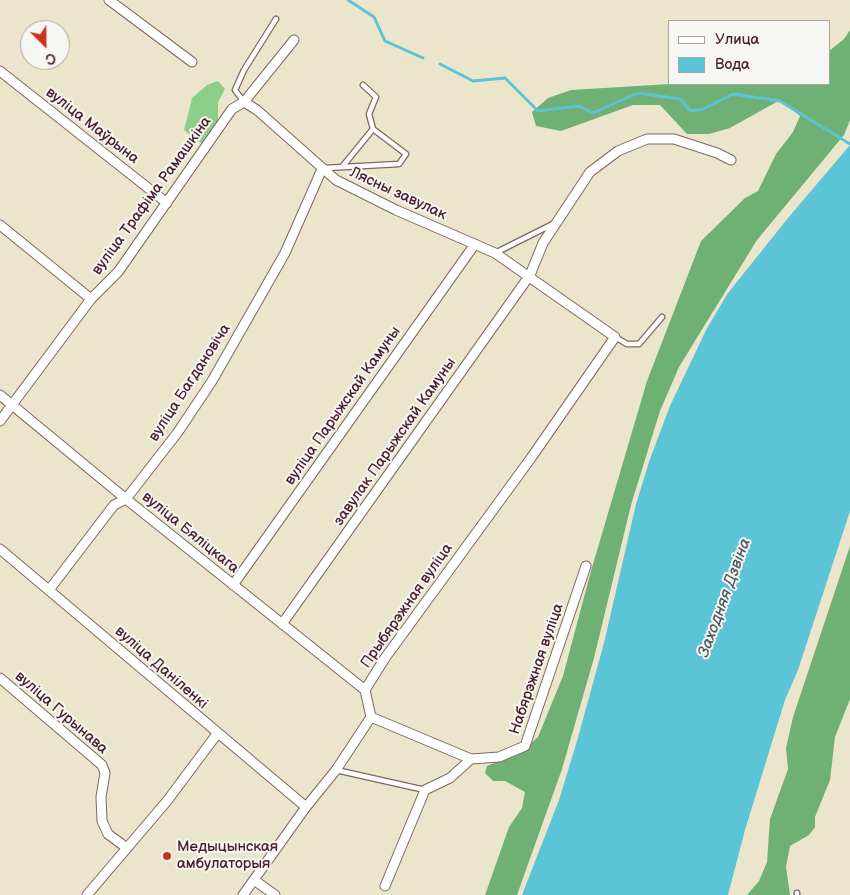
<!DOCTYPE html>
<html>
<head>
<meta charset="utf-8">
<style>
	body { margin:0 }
	#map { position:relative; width:850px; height:895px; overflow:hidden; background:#ebe6cb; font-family:"Balsamiq Sans",sans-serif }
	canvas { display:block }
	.legend { position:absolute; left:668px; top:20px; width:162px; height:65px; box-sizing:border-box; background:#f6f6f2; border:1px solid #b1a0a2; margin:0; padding:6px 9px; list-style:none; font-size:15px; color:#4a1f2b }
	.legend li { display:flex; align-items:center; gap:10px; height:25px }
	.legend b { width:25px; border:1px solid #b1a0a2 }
	.north { position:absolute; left:20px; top:20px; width:50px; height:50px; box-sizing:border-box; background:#f6f6f2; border:1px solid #b1a0a2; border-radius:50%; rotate:157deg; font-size:14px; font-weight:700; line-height:20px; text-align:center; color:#4a1f2b }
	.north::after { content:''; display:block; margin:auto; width:18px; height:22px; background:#c8321e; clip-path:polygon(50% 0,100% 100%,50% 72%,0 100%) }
</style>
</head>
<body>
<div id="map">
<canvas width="850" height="895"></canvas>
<ul class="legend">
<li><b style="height:6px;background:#fff"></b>Улица</li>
<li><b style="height:14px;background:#5bc4d6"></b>Вода</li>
</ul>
<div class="north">С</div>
</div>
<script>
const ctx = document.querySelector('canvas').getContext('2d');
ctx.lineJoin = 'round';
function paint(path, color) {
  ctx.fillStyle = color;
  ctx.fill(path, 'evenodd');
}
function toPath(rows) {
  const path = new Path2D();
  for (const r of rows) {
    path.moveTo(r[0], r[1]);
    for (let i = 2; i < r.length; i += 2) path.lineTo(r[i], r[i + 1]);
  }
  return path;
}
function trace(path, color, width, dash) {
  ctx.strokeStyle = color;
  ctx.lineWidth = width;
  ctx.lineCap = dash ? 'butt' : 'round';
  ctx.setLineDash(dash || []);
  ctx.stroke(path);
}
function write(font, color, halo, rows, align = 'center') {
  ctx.font = font + ' "Balsamiq Sans",sans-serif';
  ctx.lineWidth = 4;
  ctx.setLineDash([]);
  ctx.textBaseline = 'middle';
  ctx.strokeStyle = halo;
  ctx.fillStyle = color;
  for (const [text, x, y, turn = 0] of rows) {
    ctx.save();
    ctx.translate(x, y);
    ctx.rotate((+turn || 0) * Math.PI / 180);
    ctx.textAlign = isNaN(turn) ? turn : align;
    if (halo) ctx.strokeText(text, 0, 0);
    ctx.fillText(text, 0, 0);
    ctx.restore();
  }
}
const green = toPath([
	[218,81,225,89,218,102,218,122,208,142,201,143,184,130,189,111,192,98,207,85]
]);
const forest = toPath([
	[850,30,850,120,844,135,757,240,679,367,660,411,631,505,594,658,562,769,517,895,485,895,509,827,522,808,525,792,505,781,493,781,485,773,487,766,521,752,538,737,563,676,591,571,647,381,701,241,745,198,758,191,776,154,793,132,800,116,780,100,730,128,709,134,687,134,660,105,633,105,561,131,536,126,532,112,548,98,571,90,670,84,829,84,829,51,844,39],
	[850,546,850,699,835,737,830,780,815,817,815,827,809,835,790,846,786,867,790,895,747,895,759,881,767,862,770,819,788,769,786,748,793,717]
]);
const water = toPath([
	[850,145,850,511,798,670,785,700,745,830,728,895,522,895,559,800,577,741,604,643,636,504,650,459,670,406,706,330,728,293,788,218]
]);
const stream = toPath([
	[348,0,374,17,385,41,423,58],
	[440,64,473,81,505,78,538,111,579,106,593,113,638,93,680,99,691,111,703,109,733,94,780,101,850,144]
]);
const service = toPath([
	[244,102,235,90,244,70,276,19],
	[342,167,373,129],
	[325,168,399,164,406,154,373,129,369,114,376,97,363,85],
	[495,253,553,224],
	[615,337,627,344,639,344,662,317],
	[336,770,425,790],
	[797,893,797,895]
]);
const minor = toPath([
	[109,0,192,62],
	[0,71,167,203],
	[0,225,91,299],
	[0,395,126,499,365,690],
	[0,421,91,299,118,272,232,109,244,102,294,40],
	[0,549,306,807],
	[233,585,475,244],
	[49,590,114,505,126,499,178,432,212,381,285,253,322,169],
	[282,624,530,275,543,243,590,172,618,151,647,139,674,139,717,153,731,160],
	[0,678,102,765,105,773,101,797,102,821,108,834,127,848],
	[371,717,471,759],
	[254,880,275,895],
	[385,886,425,790,450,778,471,759,499,757,525,746,586,566],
	[87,895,167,801,217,734],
	[243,895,306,807,336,770,371,717,365,690,385,658,531,458,615,337,495,253,396,210,336,180,257,110,244,102]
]);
const markers = [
	[167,856,5,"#c8321e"]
];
const streetNames = [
	["вуліца Маўрына",92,126,38],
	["Лясны завулак",398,194,25],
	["вуліца Трафіма Рамашкіна",152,196,-54],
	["вуліца Багдановіча",190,383,-57],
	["вуліца Парыжскай Камуны",343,406,-55],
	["завулак Парыжскай Камуны",395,442,-55],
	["вуліца Бяліцкага",190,533,39],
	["Прыбярэжная вуліца",407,606,-55],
	["вуліца Даніленкі",161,668,41],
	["Набярэжная вуліца",537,669,-71],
	["вуліца Гурынава",61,713,41]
];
const poiNames = [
	["Медыцынская",177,847],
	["амбулаторыя",177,864]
];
const waterNames = [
	["Заходняя Дзвіна",725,598,-70]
];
paint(green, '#8ace87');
paint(forest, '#6fb174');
paint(water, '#5bc4d6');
trace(stream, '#5bc4d6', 3);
trace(service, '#826563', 7);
trace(minor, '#826563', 11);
trace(service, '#fff', 4.5);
trace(minor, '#fff', 9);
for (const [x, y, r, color] of markers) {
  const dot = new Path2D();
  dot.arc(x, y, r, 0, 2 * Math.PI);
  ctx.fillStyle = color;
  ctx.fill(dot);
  trace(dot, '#f6f6f2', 2);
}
write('15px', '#4a1f2b', '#f6f6f2', streetNames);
write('15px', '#4a1f2b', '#f6f6f2', poiNames, 'left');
write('italic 16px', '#505967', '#f6f6f2', waterNames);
</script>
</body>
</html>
